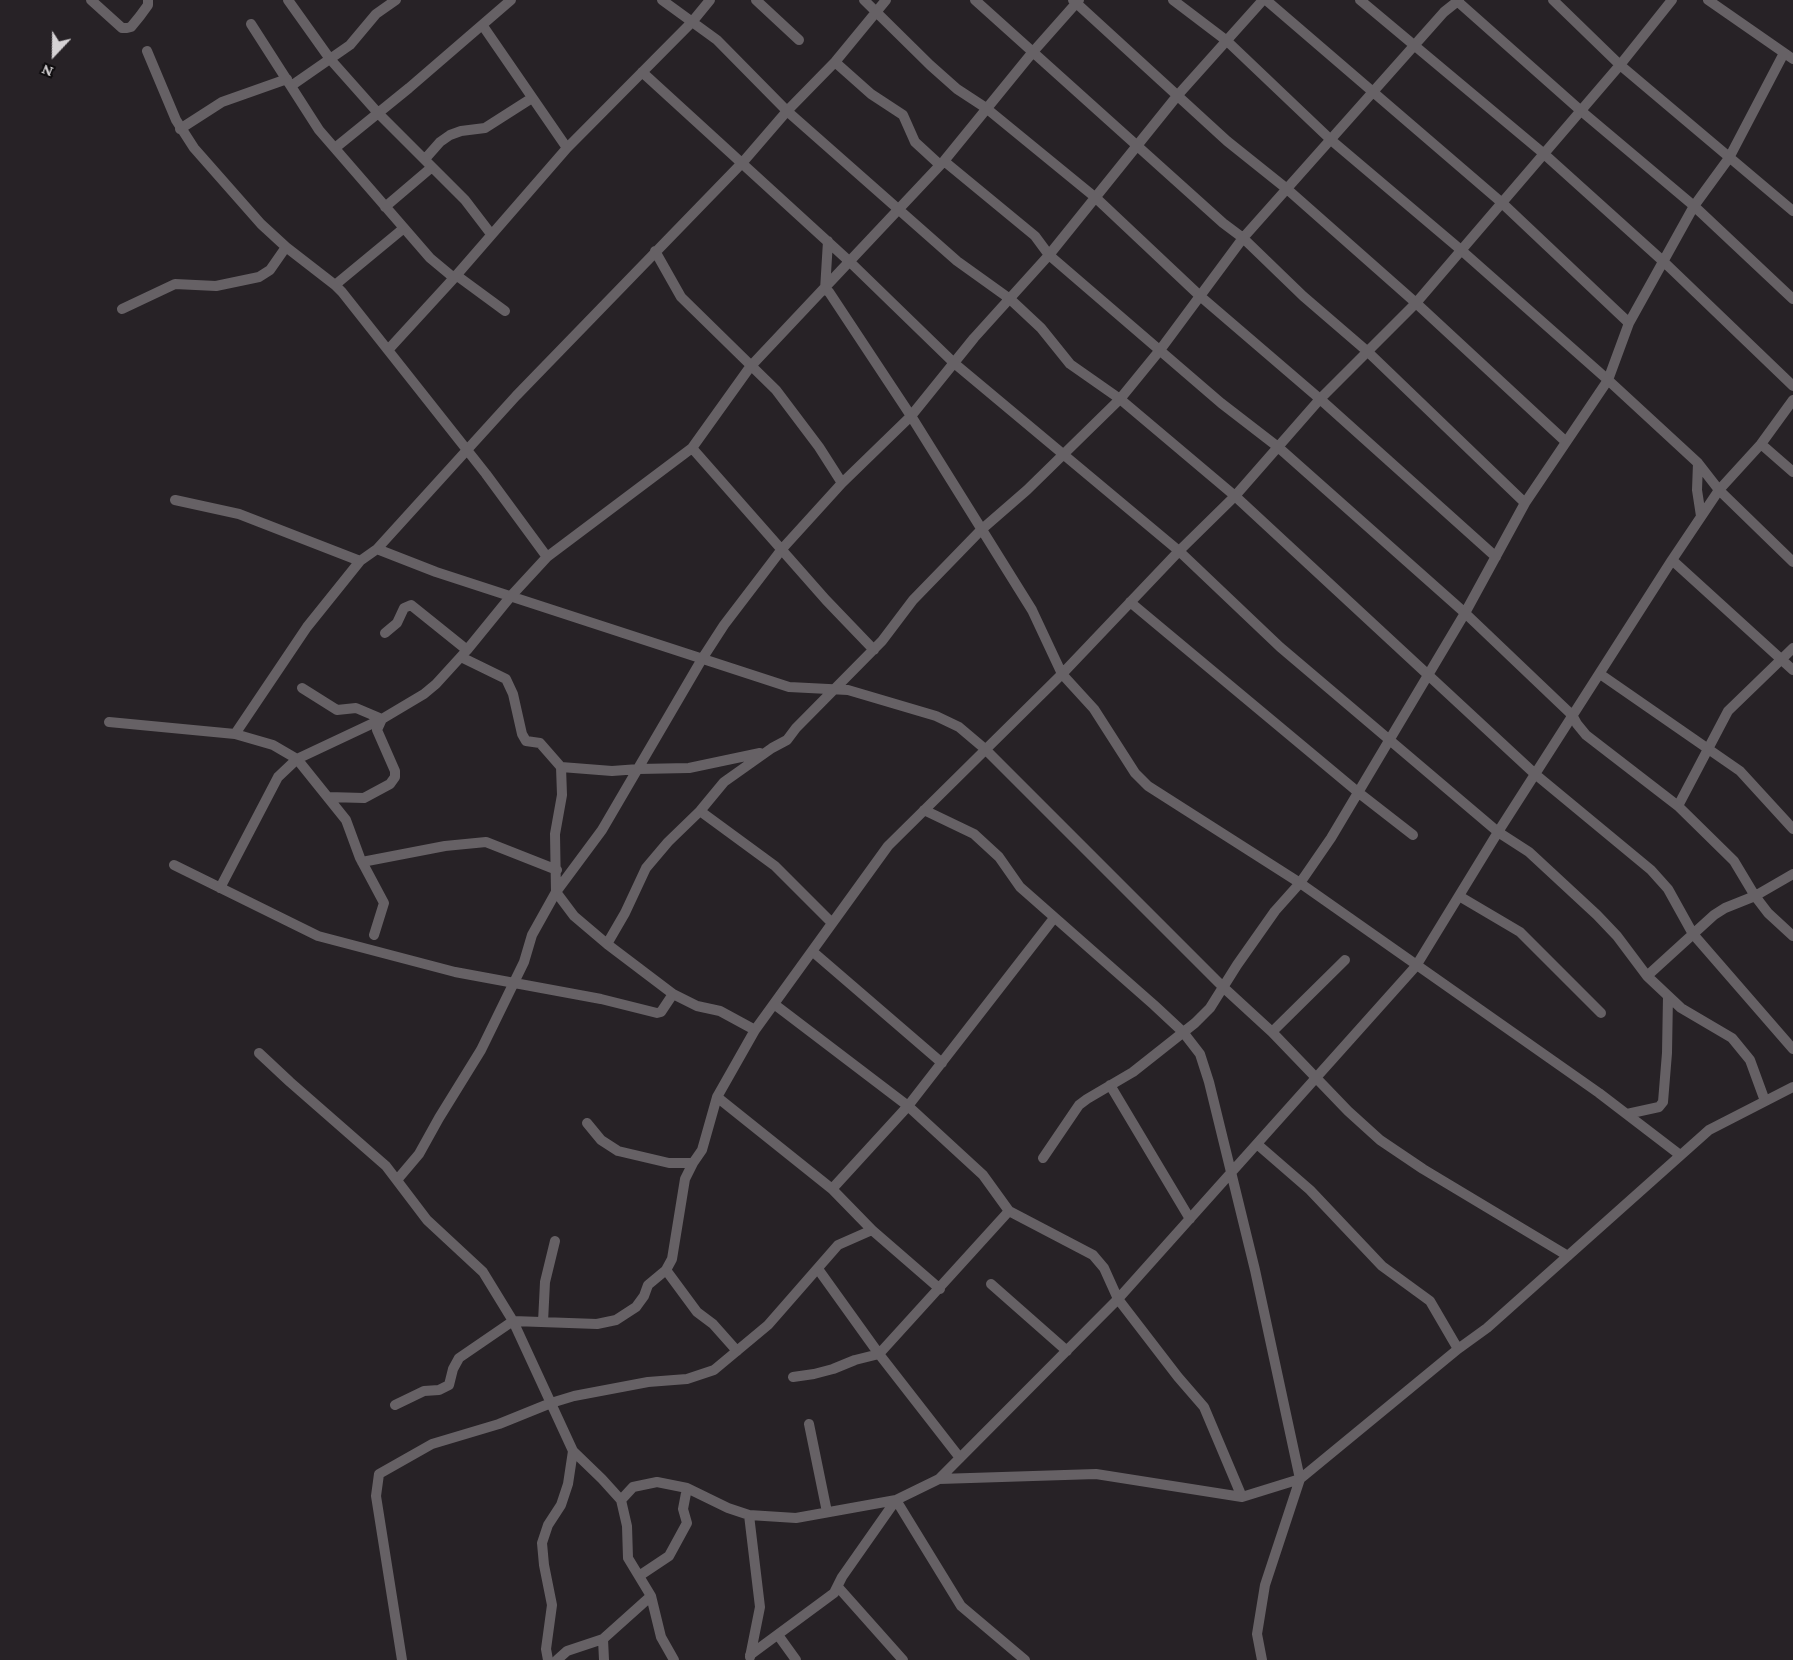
<!DOCTYPE html>
<html>
<head>
<meta charset="utf-8">
<style>
	body { margin:0 }
	#map { position:relative; width:1793px; height:1660px; overflow:hidden; background:#272226; font-family:"Crimson Pro",serif }
	canvas { display:block }
	.north { position:absolute; left:24px; top:24px; width:60px; height:60px; -webkit-text-stroke:4px #0e0c0e; paint-order:stroke; rotate:202deg; font-size:16px; font-weight:700; line-height:24px; text-align:center; color:#d5d2d4 }
	.north::after { content:''; display:block; margin:auto; width:21px; height:27px; background:#d5d2d4; clip-path:polygon(50% 0,100% 100%,50% 72%,0 100%) }
</style>
</head>
<body>
<div id="map">
<canvas width="1793" height="1660"></canvas>
<div class="north">N</div>
</div>
<script>
const ctx = document.querySelector('canvas').getContext('2d');
ctx.lineJoin = 'round';
function toPath(rows) {
  const path = new Path2D();
  for (const r of rows) {
    path.moveTo(r[0], r[1]);
    for (let i = 2; i < r.length; i += 2) path.lineTo(r[i], r[i + 1]);
  }
  return path;
}
function trace(path, color, width, dash) {
  ctx.strokeStyle = color;
  ctx.lineWidth = width;
  ctx.lineCap = dash ? 'butt' : 'round';
  ctx.setLineDash(dash || []);
  ctx.stroke(path);
}
const minor = toPath([
	[91,0,122,28,127,28,131,27,140,16,148,5,148,0],
	[288,0,330,59,378,113,465,200,491,234],
	[662,0,717,40,787,111,957,261,1010,299,1041,328,1070,364,1120,399,1235,496,1535,774,1651,870,1668,889,1693,934,1793,1049],
	[756,0,799,40],
	[864,0,930,65,957,89,986,108,1096,198,1200,296,1320,399,1496,557],
	[975,0,1223,223,1243,238,1303,296,1368,352,1525,503],
	[1073,0,1227,141,1287,189,1416,303,1565,441],
	[1173,0,1227,41,1331,140,1461,250,1608,380,1698,463,1719,490,1793,562],
	[1266,0,1501,202,1629,323],
	[1360,0,1543,153,1664,262,1793,386],
	[1456,0,1580,110,1694,206,1793,299],
	[1553,0,1620,65,1793,211],
	[1708,0,1793,59],
	[251,24,319,130,430,258,454,278],
	[483,26,567,148],
	[147,51,176,120,194,148,261,224,286,247,335,285,342,292,486,474,547,557],
	[835,62,871,94,903,115,915,142,940,165],
	[642,72,850,262,954,363,1179,551,1280,647,1498,832,1529,852,1597,915,1617,936,1647,976,1681,1008,1732,1038,1750,1060,1765,1101],
	[291,86,350,45,376,14,396,0],
	[180,129,222,102,287,79],
	[335,148,409,88,511,0],
	[425,159,440,142,450,135,461,131,485,128,532,98],
	[944,161,1035,236,1049,255,1221,403,1278,447,1465,613,1572,715,1577,724,1586,735,1678,806,1734,861,1755,896,1768,913,1793,936],
	[385,207,432,167],
	[655,251,681,297,776,390,819,447,842,483],
	[456,275,505,311],
	[335,285,404,228],
	[825,290,829,292,911,416,1032,610,1062,674,1094,709,1135,773,1148,786,1300,883,1599,1093,1680,1155],
	[825,290,828,241],
	[122,309,175,284,216,286,259,277,270,270,286,247],
	[388,350,454,278,567,148,692,22,710,0],
	[1761,444,1793,472],
	[692,448,826,600,874,650],
	[1698,463,1697,490,1701,516],
	[175,500,239,514,360,561],
	[377,549,436,572,789,687,848,690,936,716,959,727,985,749,1223,987,1272,1032,1348,1111,1380,1140,1423,1169,1568,1256],
	[1672,560,1793,670],
	[1130,602,1359,793,1413,835],
	[385,633,397,623,404,608,411,605,467,650],
	[461,657,506,679,513,694,522,734,526,741,540,743,561,767,562,795,555,834,556,892,574,916,607,944,673,994,697,1006,720,1011,755,1030],
	[1600,674,1740,771,1793,829],
	[302,688,337,710,356,708,382,719,377,730,395,771,395,777,390,784,364,798,328,797],
	[109,722,235,734,273,745,297,759,346,820,360,858,384,903,374,935],
	[235,734,307,627,360,561,377,549,516,396,743,162,787,111,835,62,886,0],
	[561,767,612,771,639,769,689,768,760,753],
	[1678,806,1728,711,1793,648],
	[924,810,974,834,999,857,1020,887,1154,1005,1183,1032,1200,1054,1209,1082,1255,1270,1300,1479,1265,1585,1257,1634,1262,1660],
	[700,811,775,866,832,923],
	[362,862,445,846,486,842,557,870],
	[174,865,318,936,455,972,601,999,657,1013,661,1012,673,994],
	[220,888,278,777,297,759,382,719,424,694,436,684,467,650,511,596,547,557,692,448,750,367,944,161,1032,53,1079,0],
	[1459,896,1520,932,1601,1013],
	[607,944,625,913,646,868,668,842,700,811,724,782,772,748,787,740,796,728,882,641,913,600,981,530,1027,490,1120,399,1160,350,1243,238,1444,12,1459,0],
	[812,951,942,1063],
	[1647,976,1714,915,1725,908,1755,896,1793,874],
	[774,1004,908,1106,983,1175,1009,1211,1093,1255,1104,1268,1118,1299,1178,1377,1204,1407,1242,1497],
	[1272,1032,1345,960],
	[259,1053,290,1082,386,1166,427,1220,483,1272,513,1321,573,1451,602,1479,621,1500,627,1526,628,1558,651,1596,661,1637,674,1660],
	[1110,1085,1190,1219],
	[717,1097,832,1189,872,1230,940,1289],
	[1627,1114,1659,1107,1663,1102,1667,1053,1668,996],
	[587,1123,601,1140,618,1151,669,1163,693,1163],
	[1257,1144,1310,1190,1382,1266,1430,1301,1458,1349],
	[1043,1158,1079,1105,1087,1099,1133,1072,1195,1023,1210,1008,1237,965,1275,911,1300,883,1331,838,1465,613,1525,503,1608,380,1629,323,1694,206,1729,158,1784,53],
	[397,1180,419,1154,439,1118,481,1050,524,962,532,935,556,892,602,830,702,659,724,625,782,549,842,483,911,416,974,338,1049,255,1177,96,1263,0],
	[832,1189,908,1106,1054,918],
	[818,1269,879,1354,960,1458],
	[666,1270,697,1312,713,1324,737,1351],
	[991,1284,1067,1351],
	[543,1322,545,1282,555,1241],
	[793,1377,814,1374,833,1369,855,1360,879,1354,1009,1211],
	[395,1405,424,1391,439,1390,449,1385,453,1369,459,1358,513,1321,597,1324,616,1320,636,1307,644,1296,648,1285,666,1270,672,1259,685,1179,693,1163,702,1150,717,1097,755,1030,888,846,1062,674,1179,551,1235,496,1320,399,1416,303,1620,65,1672,0],
	[809,1424,827,1512],
	[939,1479,1096,1474,1242,1497,1300,1479,1458,1349,1487,1328,1709,1130,1793,1087],
	[621,1500,633,1487,657,1482,687,1488,728,1508,749,1515,796,1518,896,1500,939,1479,1118,1299,1416,966,1498,832,1672,560,1719,490,1761,444,1793,400],
	[896,1500,961,1606,1025,1660],
	[749,1515,760,1607,750,1657],
	[639,1576,669,1556,687,1523,683,1509,687,1488],
	[838,1587,903,1660],
	[778,1635,796,1660],
	[603,1639,604,1660],
	[750,1655,834,1593,842,1577,896,1500],
	[402,1660,376,1496,379,1474,432,1444,499,1424,551,1403,574,1396,648,1382,687,1379,714,1370,768,1325,838,1245,872,1230],
	[548,1660,546,1649,552,1605,544,1565,542,1543,548,1525,561,1505,568,1484,573,1451],
	[557,1660,567,1651,603,1639,651,1596]
]);
trace(minor, '#666165', 10);
</script>
</body>
</html>
